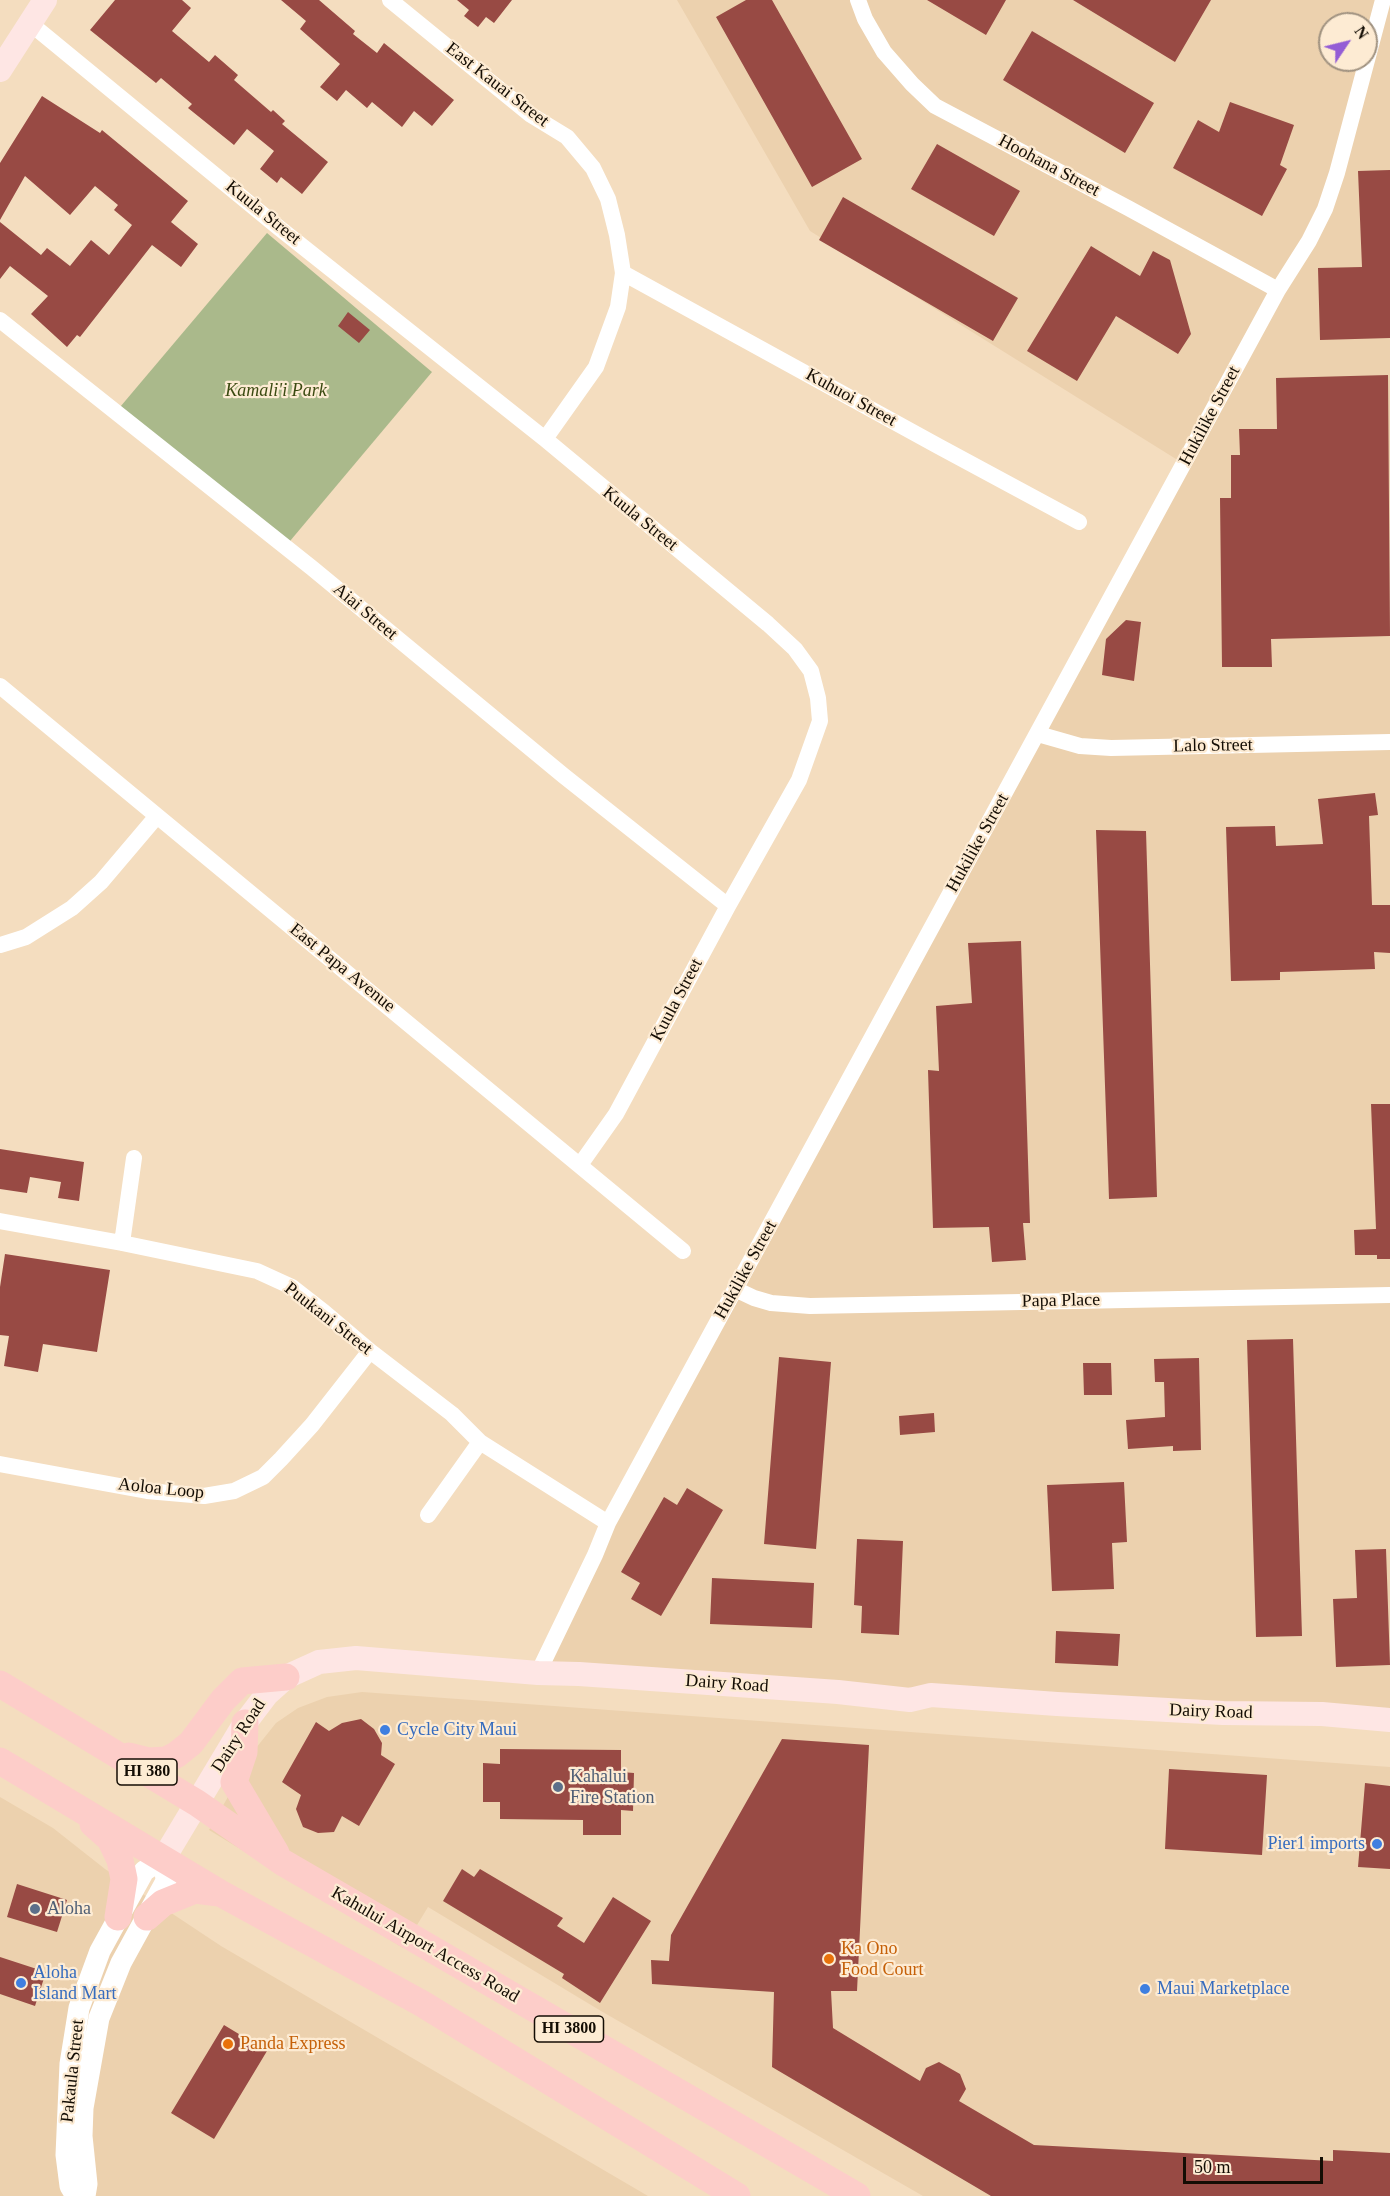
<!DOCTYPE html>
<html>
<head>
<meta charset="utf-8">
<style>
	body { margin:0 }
	#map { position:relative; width:1390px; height:2196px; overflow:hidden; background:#f4ddbf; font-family:"Times New Roman",serif }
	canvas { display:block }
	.north { position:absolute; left:1318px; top:12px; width:60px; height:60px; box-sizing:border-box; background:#fdebd3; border:2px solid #a09280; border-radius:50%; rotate:55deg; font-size:16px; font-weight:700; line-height:24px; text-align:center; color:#140d04 }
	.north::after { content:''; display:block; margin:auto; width:21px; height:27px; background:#945dd5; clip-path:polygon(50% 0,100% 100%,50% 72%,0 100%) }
	.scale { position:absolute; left:1183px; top:2157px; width:140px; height:27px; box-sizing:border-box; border:3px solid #140d04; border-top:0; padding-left:8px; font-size:18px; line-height:21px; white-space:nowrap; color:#140d04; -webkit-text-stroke:4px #fdebd3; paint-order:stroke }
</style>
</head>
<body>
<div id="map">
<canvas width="1390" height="2196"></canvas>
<div class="north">N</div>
<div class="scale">50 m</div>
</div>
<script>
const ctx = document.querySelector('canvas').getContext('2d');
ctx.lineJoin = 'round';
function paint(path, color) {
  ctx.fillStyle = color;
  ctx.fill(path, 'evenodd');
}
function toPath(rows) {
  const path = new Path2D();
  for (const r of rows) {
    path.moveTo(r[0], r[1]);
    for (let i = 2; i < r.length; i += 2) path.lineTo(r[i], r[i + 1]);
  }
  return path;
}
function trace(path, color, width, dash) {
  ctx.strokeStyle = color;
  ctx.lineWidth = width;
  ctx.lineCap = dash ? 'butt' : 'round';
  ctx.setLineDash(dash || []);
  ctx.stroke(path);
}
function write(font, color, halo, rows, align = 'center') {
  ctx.font = font + ' "Times New Roman",serif';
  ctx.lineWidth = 4.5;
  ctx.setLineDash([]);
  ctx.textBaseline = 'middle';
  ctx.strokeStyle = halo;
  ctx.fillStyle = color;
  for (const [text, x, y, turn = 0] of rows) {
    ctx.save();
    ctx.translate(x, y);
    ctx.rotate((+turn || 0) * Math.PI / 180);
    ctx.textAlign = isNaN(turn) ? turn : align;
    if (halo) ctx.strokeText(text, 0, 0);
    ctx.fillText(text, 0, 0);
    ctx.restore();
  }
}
const built = toPath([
	[677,0,1390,0,1390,1718,538,1673,569,1607,1184,464,810,231],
	[1330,24,1366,24,1366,60,1330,60],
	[362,1692,1390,1767,1390,2196,923,2196,601,2011,428,1907,403,1948,209,1830,256,1748,276,1723,298,1708,327,1697],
	[0,1797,53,1828,105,1869,221,1946,648,2196,0,2196]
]);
const green = toPath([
	[267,233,432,372,285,547,115,413]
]);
const building = toPath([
	[115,0,182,0,191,8,172,31,209,62,215,55,238,75,234,80,271,112,273,110,285,121,282,124,328,162,302,194,281,177,277,183,260,169,274,151,247,129,234,145,188,108,192,104,161,78,156,83,90,30],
	[281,0,319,0,355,31,353,34,377,53,384,43,454,100,432,126,414,111,402,127,372,102,367,108,346,90,337,101,320,87,340,64,300,29,306,21],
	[457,0,512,0,494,23,486,17,478,27,464,16,469,10],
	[746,0,772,0,862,159,812,187,716,17],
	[927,0,1006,0,986,35],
	[1073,0,1211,0,1175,62],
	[1032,31,1154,103,1125,153,1003,80],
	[42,96,100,133,102,130,188,201,171,222,198,244,181,267,152,245,80,337,77,335,67,347,31,314,48,296,10,266,0,279,0,222,41,255,47,248,70,266,91,240,109,255,132,225,114,210,118,205,95,186,70,215,25,176,0,220,0,163],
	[1230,102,1294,125,1280,165,1287,169,1262,216,1173,168,1198,120,1219,132],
	[937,144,1020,191,994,236,911,189],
	[1390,170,1390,338,1320,340,1318,268,1362,267,1358,171],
	[843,197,1018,298,993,341,819,240],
	[1091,246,1140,276,1153,251,1170,260,1191,334,1178,354,1116,316,1077,381,1027,351],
	[348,312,370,330,359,343,338,326],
	[1388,375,1390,636,1271,639,1272,667,1222,667,1220,498,1231,498,1231,455,1240,455,1239,429,1277,429,1276,378],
	[1126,620,1141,622,1134,681,1102,675,1106,639],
	[1375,793,1378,815,1369,816,1372,905,1390,905,1390,953,1374,952,1375,969,1280,972,1280,980,1231,981,1226,827,1275,826,1276,846,1323,844,1318,799],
	[1096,830,1146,831,1157,1197,1109,1199],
	[1021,941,1030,1223,1023,1223,1026,1260,992,1262,989,1227,933,1228,928,1070,939,1071,936,1006,972,1003,968,943],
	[1371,1104,1390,1104,1390,1259,1377,1259,1377,1255,1355,1255,1354,1230,1376,1229],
	[0,1149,84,1162,79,1201,58,1198,61,1182,30,1177,27,1193,0,1189],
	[5,1254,110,1270,97,1352,43,1344,38,1372,4,1366,9,1336,0,1335,0,1287],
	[1293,1339,1302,1636,1256,1637,1247,1340],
	[779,1357,831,1362,816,1549,764,1544],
	[1199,1358,1201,1450,1173,1451,1173,1446,1128,1449,1126,1420,1165,1417,1164,1382,1155,1382,1154,1359],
	[1083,1363,1111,1363,1112,1395,1084,1395],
	[934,1413,935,1432,900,1435,899,1416],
	[1124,1482,1127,1542,1112,1543,1114,1589,1052,1591,1047,1485],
	[687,1488,723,1510,661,1616,631,1599,640,1583,621,1572,664,1497,677,1505],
	[857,1539,903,1541,899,1635,861,1633,862,1606,854,1605],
	[1386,1549,1390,1665,1336,1667,1333,1599,1357,1598,1355,1550],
	[712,1578,814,1583,812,1628,710,1624],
	[1056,1631,1120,1634,1118,1666,1055,1663],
	[361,1719,374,1729,382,1743,381,1755,395,1764,359,1826,342,1816,334,1832,318,1833,303,1827,296,1809,301,1795,282,1782,316,1722,329,1731,342,1723],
	[782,1739,869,1745,857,1991,831,1991,833,2028,920,2081,926,2068,939,2062,960,2074,966,2089,959,2101,1034,2145,1333,2161,1333,2150,1390,2153,1390,2196,991,2196,772,2067,774,1992,652,1984,651,1960,669,1961,671,1935],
	[500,1749,621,1750,621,1772,634,1773,633,1811,621,1810,621,1835,583,1835,583,1820,500,1819,500,1802,483,1802,483,1763,500,1764],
	[1169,1769,1267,1775,1262,1855,1165,1849],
	[1365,1783,1390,1786,1390,1869,1358,1867],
	[462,1869,474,1877,480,1869,563,1918,557,1926,584,1943,613,1897,651,1921,600,2003,562,1978,564,1974,443,1901],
	[17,1884,67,1900,57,1932,7,1917],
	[0,1957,46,1972,35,2006,0,1994],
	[224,2025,267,2051,214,2139,171,2113]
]);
const minor = toPath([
	[390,0,531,115,567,137,593,168,608,199,617,235,623,273,618,307,596,367,545,439],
	[858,0,865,19,884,52,912,84,935,106,1128,208,1278,290],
	[31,24,278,227,545,439,768,624,795,649,811,671,818,698,820,721,799,780,728,906,616,1114,580,1165],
	[623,273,938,446,1079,522],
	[0,320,312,568,564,776,728,906],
	[0,686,683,1251],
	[1038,734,1080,746,1111,748,1390,742],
	[0,945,26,937,72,908,101,882,157,816],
	[0,1221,122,1243,257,1271,292,1287,324,1312,370,1351,452,1414,480,1442,608,1523],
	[122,1243,134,1158],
	[735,1289,754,1298,771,1303,810,1306,1390,1295],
	[0,1464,147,1491,204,1496,234,1491,263,1477,281,1459,312,1425,370,1351],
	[428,1515,480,1442],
	[538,1673,595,1555,608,1523,1278,290,1309,241,1325,209,1337,173,1383,0]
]);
const tertiary = toPath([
	[76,2196,70,2186,66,2155,70,2064,79,2008,100,1951,144,1871,164,1858,166,1881,121,1963,99,2018,83,2108,82,2136,87,2184,85,2196]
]);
const secondary = toPath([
	[0,70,45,0],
	[164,1858,245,1723,267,1694,286,1677,319,1662,356,1658,538,1673,579,1674,838,1692,910,1700,931,1695,1057,1704,1223,1713,1322,1714,1390,1720]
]);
const primary = toPath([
	[0,1684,197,1803,282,1862,857,2196],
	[245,1723,244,1752,234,1782,276,1853],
	[129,1756,149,1761,166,1760,176,1755,191,1743,223,1700,242,1681,286,1677],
	[0,1761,220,1893,421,2003,737,2196],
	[93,1824,110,1839,120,1860,124,1879,118,1917],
	[147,1917,163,1903,195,1890,219,1893]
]);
const markers = [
	[385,1730,6,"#3f7fe0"],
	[558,1787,6,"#5c6f8a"],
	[1377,1844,6,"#3f7fe0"],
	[35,1909,6,"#5c6f8a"],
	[829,1959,6,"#e8710a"],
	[21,1983,6,"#3f7fe0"],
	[1145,1989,6,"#3f7fe0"],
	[228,2044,6,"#e8710a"]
];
const shields = [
	[147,1772,60],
	[569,2029,69]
];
const shieldNames = [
	["HI 380",147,1772],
	["HI 3800",569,2029]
];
const streetNames = [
	["East Kauai Street",497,85,38],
	["Hoohana Street",1049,166,28],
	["Kuula Street",263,213,39],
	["Kuhuoi Street",851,398,29],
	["Hukilike Street",1210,416,-62],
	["Kuula Street",640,519,39],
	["Aiai Street",365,612,40],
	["Lalo Street",1213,746,-1],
	["Hukilike Street",978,843,-61],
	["East Papa Avenue",342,968,39],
	["Kuula Street",677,1000,-62],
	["Hukilike Street",746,1270,-61],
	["Papa Place",1061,1301,-1],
	["Puukani Street",328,1319,38],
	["Aoloa Loop",161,1489,6],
	["Dairy Road",727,1684,4],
	["Dairy Road",1211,1712,2],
	["Dairy Road",239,1736,-57],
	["Kahului Airport Access Road",425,1945,30],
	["Pakaula Street",73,2071,-84]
];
const parkNames = [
	["Kamali'i Park",276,391]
];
const shopNames = [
	["Cycle City Maui",397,1730],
	["Pier1 imports",1365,1844,"right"],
	["Aloha",33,1973],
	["Island Mart",33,1994],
	["Maui Marketplace",1157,1989]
];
const serviceNames = [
	["Kahalui",570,1777],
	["Fire Station",570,1798],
	["Aloha",47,1909]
];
const foodNames = [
	["Ka Ono",841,1949],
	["Food Court",841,1970],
	["Panda Express",240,2044]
];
paint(built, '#ecd1ae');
paint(green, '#aab98b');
paint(building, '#984a44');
trace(minor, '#fff', 16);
trace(tertiary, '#fff', 21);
trace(secondary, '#fee6e4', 24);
trace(primary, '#fdcdc9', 27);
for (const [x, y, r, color] of markers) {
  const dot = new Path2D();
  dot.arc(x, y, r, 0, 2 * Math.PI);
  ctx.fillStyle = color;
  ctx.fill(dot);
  trace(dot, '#fdebd3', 2);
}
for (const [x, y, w] of shields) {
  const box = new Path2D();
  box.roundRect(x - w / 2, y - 13, w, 26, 4.5);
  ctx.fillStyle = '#fdebd3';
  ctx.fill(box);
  trace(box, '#140d04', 1.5);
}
write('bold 16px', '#140d04', null, shieldNames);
write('18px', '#140d04', '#fdebd3', streetNames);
write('italic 18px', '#3b4a11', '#fdebd3', parkNames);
write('18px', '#366cbe', '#fdebd3', shopNames, 'left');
write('18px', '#4e5e75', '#fdebd3', serviceNames, 'left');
write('18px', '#c56008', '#fdebd3', foodNames, 'left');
</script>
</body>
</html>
